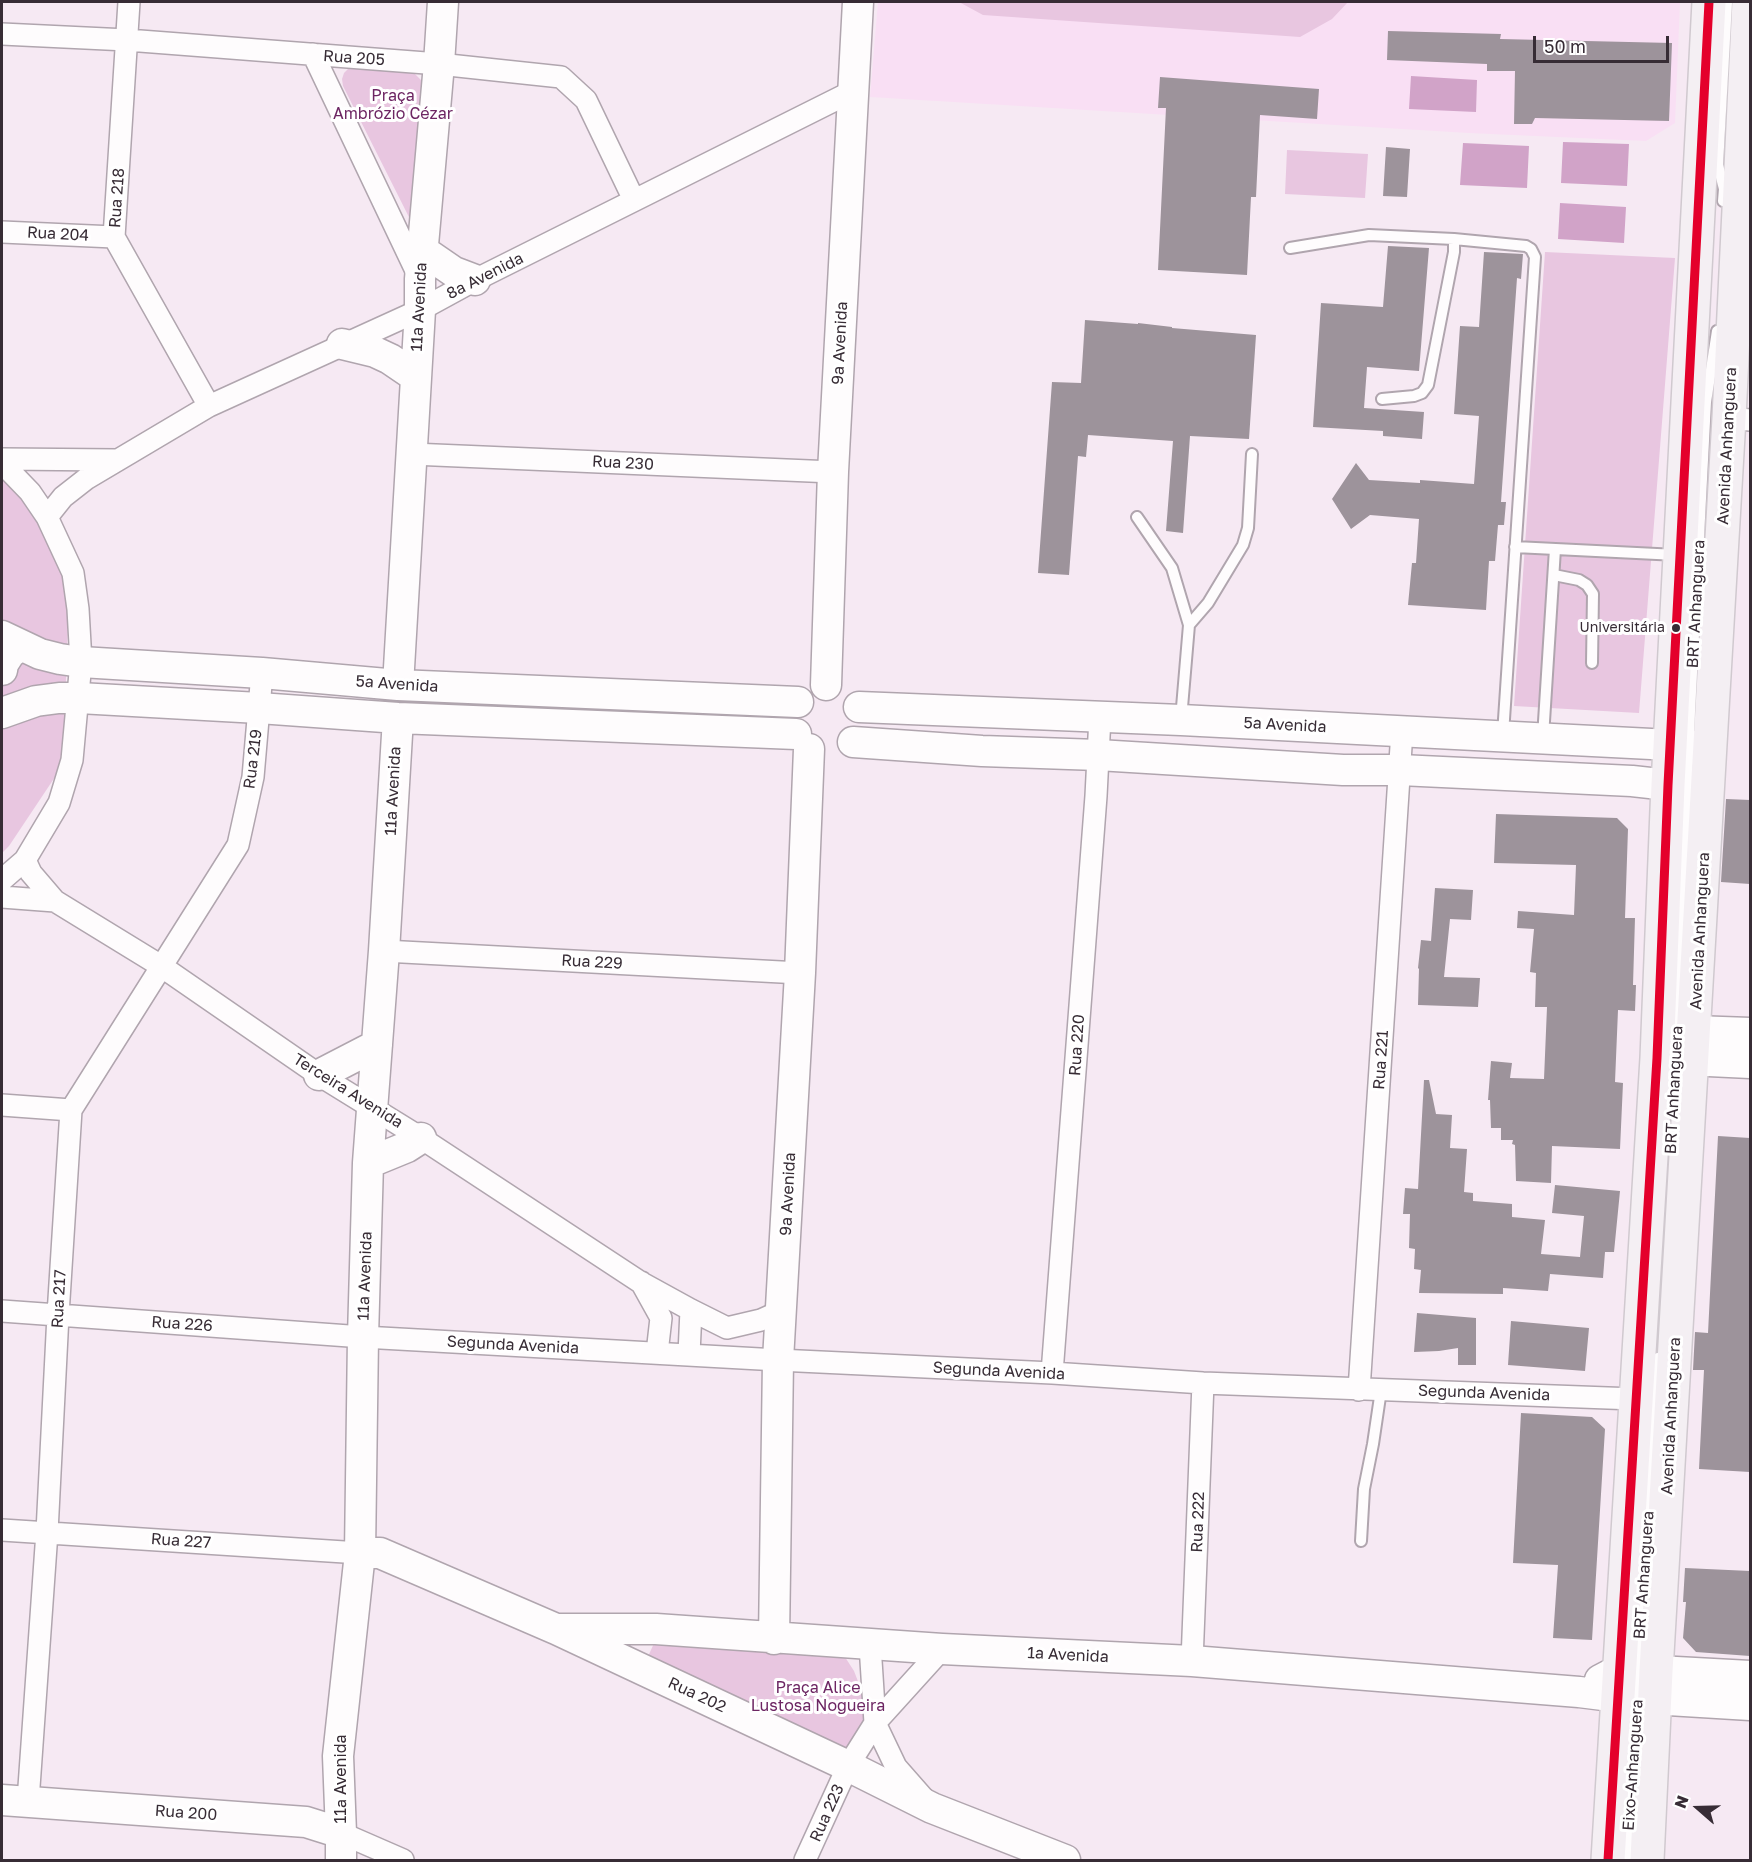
<!DOCTYPE html>
<html>
<head>
<meta charset="utf-8">
<style>
	body { margin:0 }
	#map { position:relative; width:1752px; height:1862px; overflow:hidden; background:#f6e9f3; font-family:"Golos Text",sans-serif }
	canvas { display:block }
	.frame { position:absolute; inset:0; border:3px solid #372c35; pointer-events:none }
	.north { position:absolute; left:1668px; top:1778px; width:60px; height:60px; -webkit-text-stroke:4px #fff; paint-order:stroke; rotate:290deg; font-size:16px; font-weight:700; line-height:24px; text-align:center; color:#372c35 }
	.north::after { content:''; display:block; margin:auto; width:21px; height:27px; background:#372c35; clip-path:polygon(50% 0,100% 100%,50% 72%,0 100%) }
	.scale { position:absolute; left:1533px; top:36px; width:136px; height:27px; box-sizing:border-box; border:3px solid #372c35; border-top:0; padding-left:8px; font-size:18px; line-height:21px; white-space:nowrap; color:#372c35; -webkit-text-stroke:4px #fff; paint-order:stroke }
</style>
</head>
<body>
<div id="map">
<canvas width="1752" height="1862"></canvas>
<div class="frame"></div>
<div class="north">N</div>
<div class="scale">50 m</div>
</div>
<script>
const ctx = document.querySelector('canvas').getContext('2d');
ctx.lineJoin = 'round';
function paint(path, color) {
  ctx.fillStyle = color;
  ctx.fill(path, 'evenodd');
}
function toPath(rows) {
  const path = new Path2D();
  for (const r of rows) {
    path.moveTo(r[0], r[1]);
    for (let i = 2; i < r.length; i += 2) path.lineTo(r[i], r[i + 1]);
  }
  return path;
}
function trace(path, color, width, dash) {
  ctx.strokeStyle = color;
  ctx.lineWidth = width;
  ctx.lineCap = dash ? 'butt' : 'round';
  ctx.setLineDash(dash || []);
  ctx.stroke(path);
}
function write(font, color, halo, rows, align = 'center') {
  ctx.font = font + ' "Golos Text",sans-serif';
  ctx.lineWidth = 6;
  ctx.setLineDash([]);
  ctx.textBaseline = 'middle';
  ctx.strokeStyle = halo;
  ctx.fillStyle = color;
  for (const [text, x, y, turn = 0] of rows) {
    ctx.save();
    ctx.translate(x, y);
    ctx.rotate((+turn || 0) * Math.PI / 180);
    ctx.textAlign = isNaN(turn) ? turn : align;
    if (halo) ctx.strokeText(text, 0, 0);
    ctx.fillText(text, 0, 0);
    ctx.restore();
  }
}
const built = toPath([
	[878,2,1680,2,1675,123,1646,141,1469,133,870,97]
]);
const green = toPath([
	[959,2,1348,2,1332,19,1300,37,983,15],
	[354,67,409,71,415,74,425,84,420,239,343,86,342,79,344,73,348,69],
	[1287,150,1368,154,1365,198,1285,194],
	[1545,252,1675,258,1639,713,1514,706],
	[2,476,26,497,66,579,68,622,64,737,59,771,9,846,2,853],
	[656,1639,845,1657,854,1671,864,1697,865,1717,855,1738,839,1754,645,1663]
]);
const water = toPath([
	[1411,76,1477,80,1476,112,1409,109],
	[1563,142,1629,144,1627,186,1561,183],
	[1463,143,1529,146,1527,188,1460,185],
	[1560,203,1626,207,1624,243,1558,239]
]);
const building = toPath([
	[1388,31,1501,34,1500,39,1672,43,1669,121,1535,118,1532,124,1514,124,1515,71,1487,71,1487,64,1387,60],
	[1160,77,1319,89,1317,119,1260,115,1256,197,1251,197,1247,275,1158,270,1166,108,1158,108],
	[1386,147,1410,149,1407,197,1383,196],
	[1388,246,1429,248,1419,371,1367,367,1364,408,1424,412,1422,439,1383,436,1383,431,1313,427,1321,303,1383,307],
	[1484,252,1523,254,1521,279,1517,278,1501,502,1506,502,1504,525,1498,525,1495,561,1489,561,1486,610,1408,605,1412,563,1416,563,1419,519,1370,515,1351,529,1332,499,1356,463,1369,480,1420,483,1420,480,1474,484,1479,416,1454,414,1460,326,1479,327],
	[1085,320,1138,324,1138,323,1172,327,1172,328,1256,335,1249,439,1190,436,1183,533,1166,531,1173,441,1088,435,1086,457,1078,456,1069,575,1038,573,1052,382,1081,383],
	[1726,799,1750,800,1750,884,1721,882],
	[1496,814,1617,818,1628,829,1625,918,1635,918,1633,985,1636,985,1635,1011,1618,1010,1615,1082,1623,1083,1620,1149,1552,1146,1551,1183,1516,1181,1515,1145,1512,1144,1513,1140,1501,1140,1501,1128,1491,1128,1490,1100,1488,1100,1491,1061,1512,1063,1510,1078,1544,1079,1547,1007,1535,1007,1536,973,1530,972,1534,929,1517,928,1518,911,1574,915,1576,865,1494,863],
	[1435,888,1473,890,1471,920,1450,919,1444,977,1480,978,1478,1007,1418,1005,1419,969,1418,968,1421,940,1431,941],
	[1424,1080,1429,1080,1436,1114,1452,1115,1450,1148,1467,1149,1464,1192,1473,1193,1473,1201,1512,1204,1512,1217,1545,1220,1541,1254,1580,1257,1584,1216,1552,1213,1555,1185,1620,1191,1614,1252,1605,1252,1603,1278,1550,1274,1548,1291,1503,1288,1503,1294,1419,1293,1421,1270,1414,1269,1415,1249,1409,1248,1410,1214,1403,1214,1405,1188,1418,1189],
	[1718,1136,1750,1138,1750,1472,1699,1469,1704,1370,1693,1370,1695,1332,1708,1333],
	[1417,1313,1476,1318,1476,1365,1458,1365,1458,1348,1439,1351,1414,1352],
	[1511,1321,1589,1328,1585,1371,1508,1365],
	[1521,1413,1592,1417,1605,1429,1592,1640,1553,1638,1558,1565,1513,1563],
	[1685,1568,1750,1571,1750,1656,1696,1652,1683,1638,1686,1602,1683,1602]
]);
const lane = toPath([
	[1723,201,1724,189,1718,165,1727,2],
	[1290,248,1369,235,1454,239],
	[1382,399,1414,396,1422,393,1428,385,1454,252,1454,239,1526,246,1531,249,1535,257,1503,734],
	[1137,517,1172,568,1189,625,1181,719],
	[1515,547,1677,555],
	[1554,575,1579,580,1587,585,1593,594,1592,663],
	[1189,625,1208,603,1243,545,1248,528,1252,454],
	[1543,737,1555,549],
	[1678,1022,1690,711,1706,402,1717,331],
	[1361,1541,1364,1489,1373,1444,1381,1390],
	[1638,1669,1658,1358],
	[1627,1860,1637,1699]
]);
const street = toPath([
	[129,2,114,237,209,406],
	[2,34,127,40,439,64,561,77,586,100,634,200],
	[313,54,420,279],
	[2,232,114,237],
	[1729,418,1750,420],
	[412,454,833,472],
	[2,459,117,460],
	[2,463,30,492,47,517,73,573,78,609,81,662,72,760,59,803,25,860,2,880],
	[47,517,63,497,86,479,209,406,420,310,475,280,853,91],
	[25,860,31,873,55,901,161,966,319,1075,421,1138,640,1282,691,1310,727,1328,761,1320,781,1311],
	[2,897,55,901],
	[384,951,800,973],
	[2,1105,71,1110],
	[641,1282,661,1318,657,1353],
	[2,1311,363,1337,778,1360,1052,1373,1203,1383,1635,1399],
	[689,1354,691,1310],
	[1052,1373,1096,796,1100,717],
	[1359,1390,1402,731],
	[2,1530,360,1553],
	[870,1645,875,1723,896,1767,925,1800],
	[1192,1661,1203,1383],
	[28,1801,47,1532,58,1315,71,1110,238,845,253,777,262,673],
	[341,1833,403,1860],
	[805,1860,848,1766,875,1723,942,1649]
]);
const secondary = toPath([
	[422,250,454,272,475,280],
	[342,344,375,352,390,359,415,376],
	[2,636,40,654,60,659,81,662,262,673,398,685,798,702],
	[2,670,3,664,10,653,20,646],
	[398,685,420,310,420,279,439,64,443,2],
	[826,685,833,472,858,2],
	[859,707,1181,720,1710,747],
	[2,713,36,701,59,698,79,698,259,708,398,718,796,734],
	[853,742,982,751,1098,755,1343,770,1400,770,1632,781,1668,785],
	[1694,1031,1750,1033],
	[1667,1059,1750,1063],
	[319,1075,377,1045],
	[368,1163,407,1147,421,1138],
	[360,1553,380,1553,556,1629,848,1766,932,1808,1065,1860],
	[556,1629,656,1629,942,1649,1192,1661,1579,1692,1619,1697,1750,1705],
	[774,1639,778,1360,800,973,809,749],
	[1600,1680,1621,1669,1750,1676],
	[2,1800,306,1822,341,1833,341,1860],
	[341,1833,338,1756,360,1553,363,1337,368,1163,384,951,398,718]
]);
const primary = toPath([
	[1608,1860,1657,1058,1668,785,1709,2],
	[1647,1860,1656,1671,1729,418,1749,2]
]);
const bus1 = toPath([
	[1608,1860,1657,1058,1668,785,1709,2]
]);
const markers = [
	[1676,628,5,"#372c35"]
];
const busNames = [
	["Universitária",1665,628]
];
const streetNames = [
	["Rua 205",354,58,4],
	["Rua 218",117,198,-86],
	["Rua 204",58,234,3],
	["8ª Avenida",485,276,-27],
	["11ª Avenida",419,307,-87],
	["9ª Avenida",840,343,-87],
	["Avenida Anhanguera",1727,446,-87],
	["Rua 230",623,463,3],
	["BRT Anhanguera",1696,604,-87],
	["5ª Avenida",397,684,4],
	["5ª Avenida",1285,725,3],
	["Rua 219",253,759,-83],
	["11ª Avenida",393,791,-87],
	["Avenida Anhanguera",1700,931,-87],
	["Rua 229",592,962,3],
	["Rua 220",1077,1045,-86],
	["Rua 221",1381,1060,-86],
	["BRT Anhanguera",1674,1090,-87],
	["Terceira Avenida",348,1091,32],
	["9ª Avenida",788,1194,-87],
	["11ª Avenida",365,1276,-88],
	["Rua 217",59,1299,-87],
	["Rua 226",182,1324,4],
	["Segunda Avenida",513,1345,3],
	["Segunda Avenida",999,1371,3],
	["Segunda Avenida",1484,1393,2],
	["Avenida Anhanguera",1671,1416,-87],
	["Rua 222",1198,1522,-88],
	["Rua 227",181,1541,4],
	["BRT Anhanguera",1644,1575,-86],
	["1ª Avenida",1068,1655,3],
	["Rua 202",697,1695,25],
	["Eixo-Anhanguera",1633,1765,-86],
	["11ª Avenida",341,1779,-90],
	["Rua 200",186,1813,4],
	["Rua 223",827,1813,-66]
];
const parkNames = [
	["Praça",393,96],
	["Ambrózio Cézar",393,114],
	["Praça Alice",818,1688],
	["Lustosa Nogueira",818,1706]
];
paint(built, '#f9dff4');
paint(green, '#e8c6e0');
paint(water, '#d1a3c8');
paint(building, '#9d939b');
trace(lane, '#b0a5ae', 14);
trace(street, '#b0a5ae', 24);
trace(secondary, '#b0a5ae', 33);
trace(primary, '#d0c9cf', 36);
trace(lane, '#fefcfd', 10);
trace(street, '#fefcfd', 21);
trace(secondary, '#fefcfd', 30);
trace(primary, '#f4eff3', 33);
trace(bus1, '#e4002b', 9);
for (const [x, y, r, color] of markers) {
  const dot = new Path2D();
  dot.arc(x, y, r, 0, 2 * Math.PI);
  ctx.fillStyle = color;
  ctx.fill(dot);
  trace(dot, '#fff', 2);
}
write('14px', '#372c35', '#fff', busNames, 'right');
write('16px', '#372c35', '#fff', streetNames);
write('16px', '#6d2663', '#fff', parkNames);
</script>
</body>
</html>
